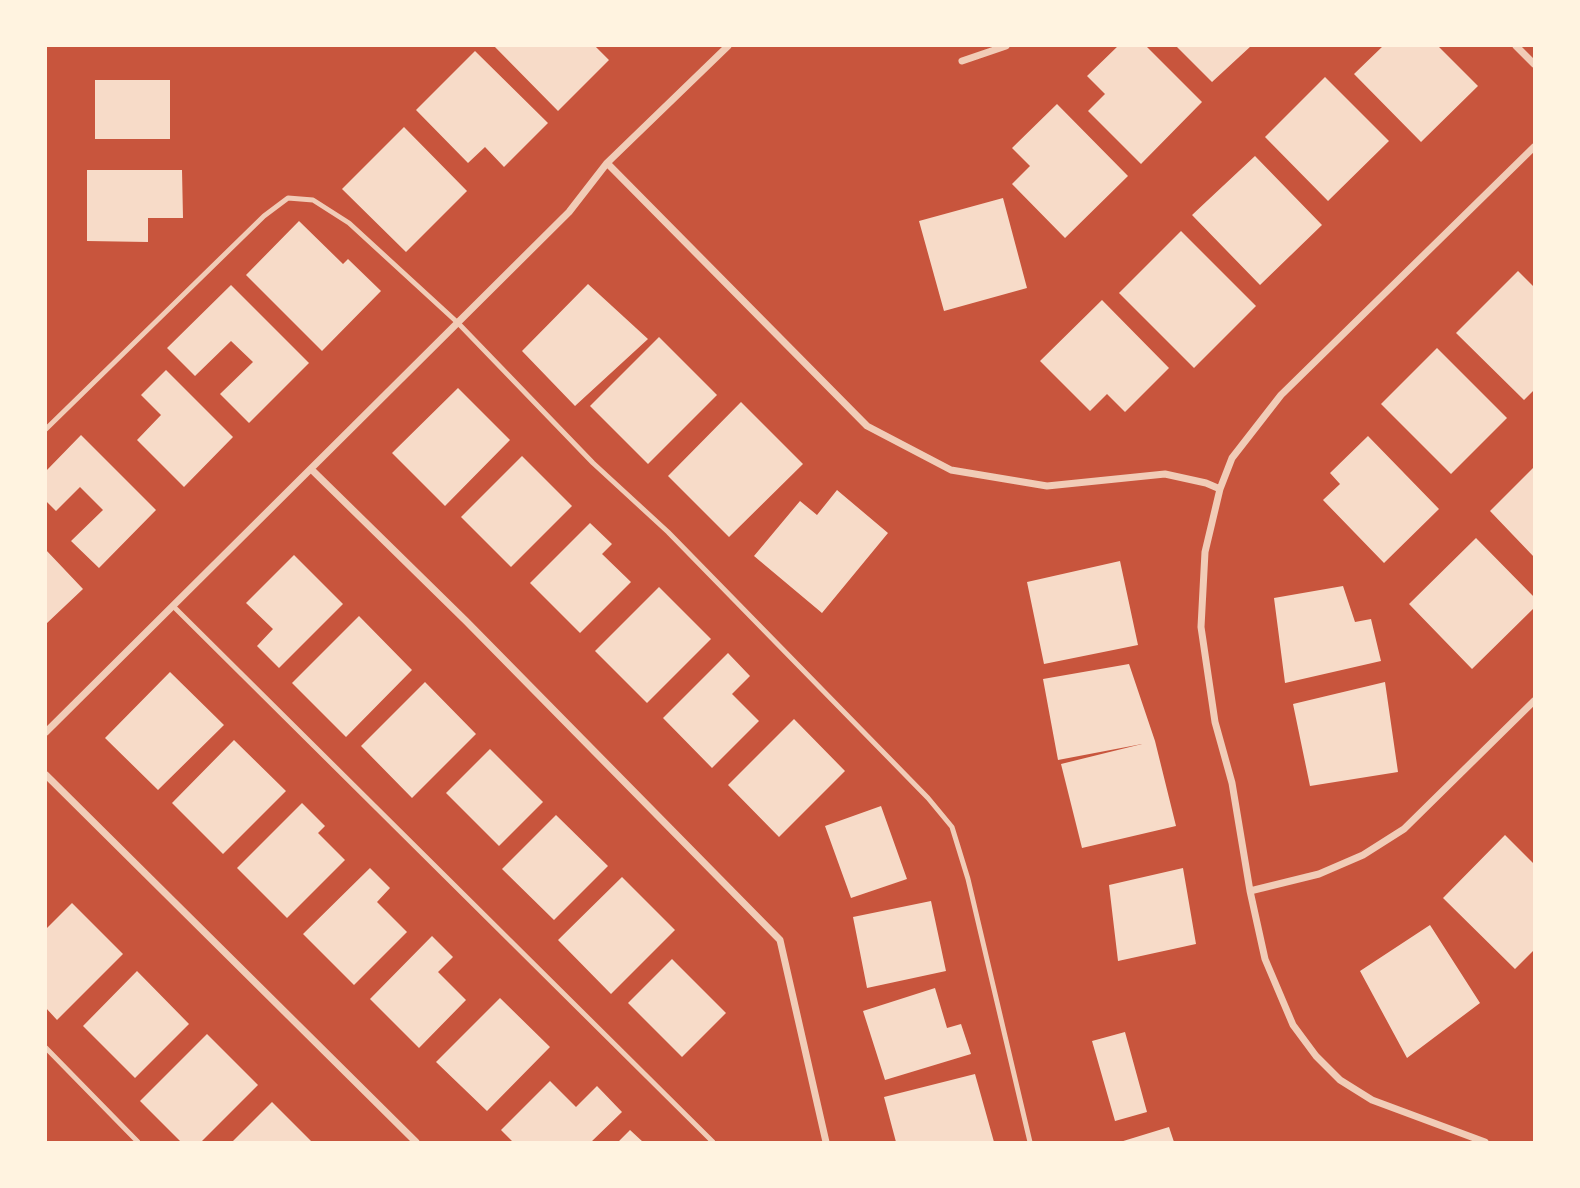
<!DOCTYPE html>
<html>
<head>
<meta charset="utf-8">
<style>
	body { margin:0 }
	#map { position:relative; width:1580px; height:1188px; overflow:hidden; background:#c8553d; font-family:Figtree,sans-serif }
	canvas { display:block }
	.frame { position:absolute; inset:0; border:47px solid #fff3e0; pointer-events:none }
</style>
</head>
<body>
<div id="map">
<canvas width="1580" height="1188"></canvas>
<div class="frame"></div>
</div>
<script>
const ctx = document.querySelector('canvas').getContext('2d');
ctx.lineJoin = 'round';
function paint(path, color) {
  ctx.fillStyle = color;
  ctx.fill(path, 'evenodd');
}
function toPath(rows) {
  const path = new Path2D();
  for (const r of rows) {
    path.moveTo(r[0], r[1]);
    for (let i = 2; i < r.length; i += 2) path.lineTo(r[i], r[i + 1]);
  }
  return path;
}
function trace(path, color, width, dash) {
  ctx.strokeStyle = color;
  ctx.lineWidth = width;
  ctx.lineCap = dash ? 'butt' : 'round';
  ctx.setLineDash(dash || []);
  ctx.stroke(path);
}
const building = toPath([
	[494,46,595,46,609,60,558,111],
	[1118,46,1146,46,1202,102,1141,164,1088,111,1105,94,1087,76],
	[1176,46,1251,46,1212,82],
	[1383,46,1438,46,1478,86,1421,142,1354,74],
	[475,51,548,123,504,167,485,147,468,163,416,110],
	[1325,77,1389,141,1328,201,1265,137],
	[95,80,170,80,170,139,95,139],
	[1057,104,1128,176,1065,238,1012,184,1030,166,1012,148],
	[404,127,467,191,406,252,342,189],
	[1255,156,1322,225,1260,285,1192,215],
	[87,170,182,170,183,218,148,218,148,242,87,241],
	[1003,198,1027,288,944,311,919,221],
	[299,221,343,264,348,259,381,291,322,351,246,275],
	[1181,231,1256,306,1194,368,1119,293],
	[1518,271,1534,287,1534,390,1524,400,1456,333],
	[588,284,648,339,575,406,522,351],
	[231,285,309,363,249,423,220,394,253,362,231,341,195,376,167,348],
	[1102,300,1169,368,1125,412,1107,394,1090,411,1040,361],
	[659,337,717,395,648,464,590,406],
	[1437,348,1507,418,1451,474,1381,404],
	[166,370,233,437,184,487,137,440,161,415,141,395],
	[458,388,510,440,445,506,392,453],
	[741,402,803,464,729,537,668,476],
	[81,435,156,510,99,568,71,541,103,510,80,487,56,511,46,501,46,471],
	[1368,436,1439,509,1384,563,1323,500,1340,484,1330,473],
	[522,456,572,506,511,567,461,517],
	[1534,467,1534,557,1490,511],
	[837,490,888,533,822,613,754,556,800,501,817,515],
	[590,523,612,544,602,554,631,582,580,633,530,583],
	[1476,538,1534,597,1534,608,1472,669,1409,604],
	[46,550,83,589,46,624],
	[294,555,343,604,279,668,257,646,273,629,246,603],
	[1120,561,1138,645,1044,664,1027,582],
	[1343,586,1355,622,1371,619,1381,661,1285,683,1274,598],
	[659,587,711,639,647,703,595,651],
	[359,616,412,670,346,737,292,683],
	[728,653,750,676,732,694,759,721,712,768,663,718],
	[1129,664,1155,741,1176,826,1082,848,1061,764,1142,744,1058,760,1043,679],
	[170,672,224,725,158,790,105,738],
	[425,682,476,734,412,798,361,746],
	[1385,682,1398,772,1310,786,1293,704],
	[794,719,845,771,779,837,728,785],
	[234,740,286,791,223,854,172,803],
	[490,749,543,802,499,846,446,793],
	[302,803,325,826,318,833,345,860,287,918,237,868],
	[881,806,907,879,851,898,825,826],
	[556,815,608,866,554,920,502,869],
	[1505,835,1534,864,1534,950,1515,969,1443,898],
	[370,868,390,888,377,902,407,932,354,985,303,934],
	[1183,868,1196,944,1118,961,1109,885],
	[622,877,675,930,611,994,558,940],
	[931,901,946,971,867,988,853,917],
	[72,903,123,954,57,1020,46,1008,46,929],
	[1430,925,1480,1003,1407,1058,1360,971],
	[432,936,453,957,438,972,466,1000,419,1048,370,999],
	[672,959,726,1013,682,1057,628,1003],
	[137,971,189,1024,135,1078,83,1026],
	[935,988,947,1028,961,1024,971,1054,885,1080,863,1011],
	[500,998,550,1047,487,1111,436,1062],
	[1125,1032,1147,1112,1115,1121,1092,1041],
	[207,1034,258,1085,201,1142,181,1142,140,1101],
	[975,1074,994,1142,896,1142,884,1097],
	[550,1081,576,1107,597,1086,622,1112,591,1142,513,1142,501,1130],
	[272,1102,312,1142,232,1142],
	[1169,1127,1174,1142,1120,1142],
	[630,1130,643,1142,618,1142]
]);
const service = toPath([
	[46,429,264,216,288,198,313,200,349,223,458,323,593,463,668,532,928,798,952,827,968,879,1030,1142],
	[173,606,713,1142],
	[46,1048,138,1142]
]);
const minor = toPath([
	[1516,46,1534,64],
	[962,61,1006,46],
	[607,163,867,426,951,470,1047,486,1165,474,1206,483,1220,489],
	[311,469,466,621,780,940,826,1142],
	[46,732,569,212,607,163,728,46],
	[46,775,416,1142],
	[1250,891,1319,874,1363,855,1404,829,1534,701],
	[1485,1142,1372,1100,1340,1080,1316,1056,1293,1025,1265,959,1250,891,1232,783,1215,722,1201,627,1205,552,1220,489,1232,458,1281,395,1534,147]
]);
paint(building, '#f7dbc8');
trace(service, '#f1ccb7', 5);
trace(minor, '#f1ccb7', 7);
</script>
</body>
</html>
